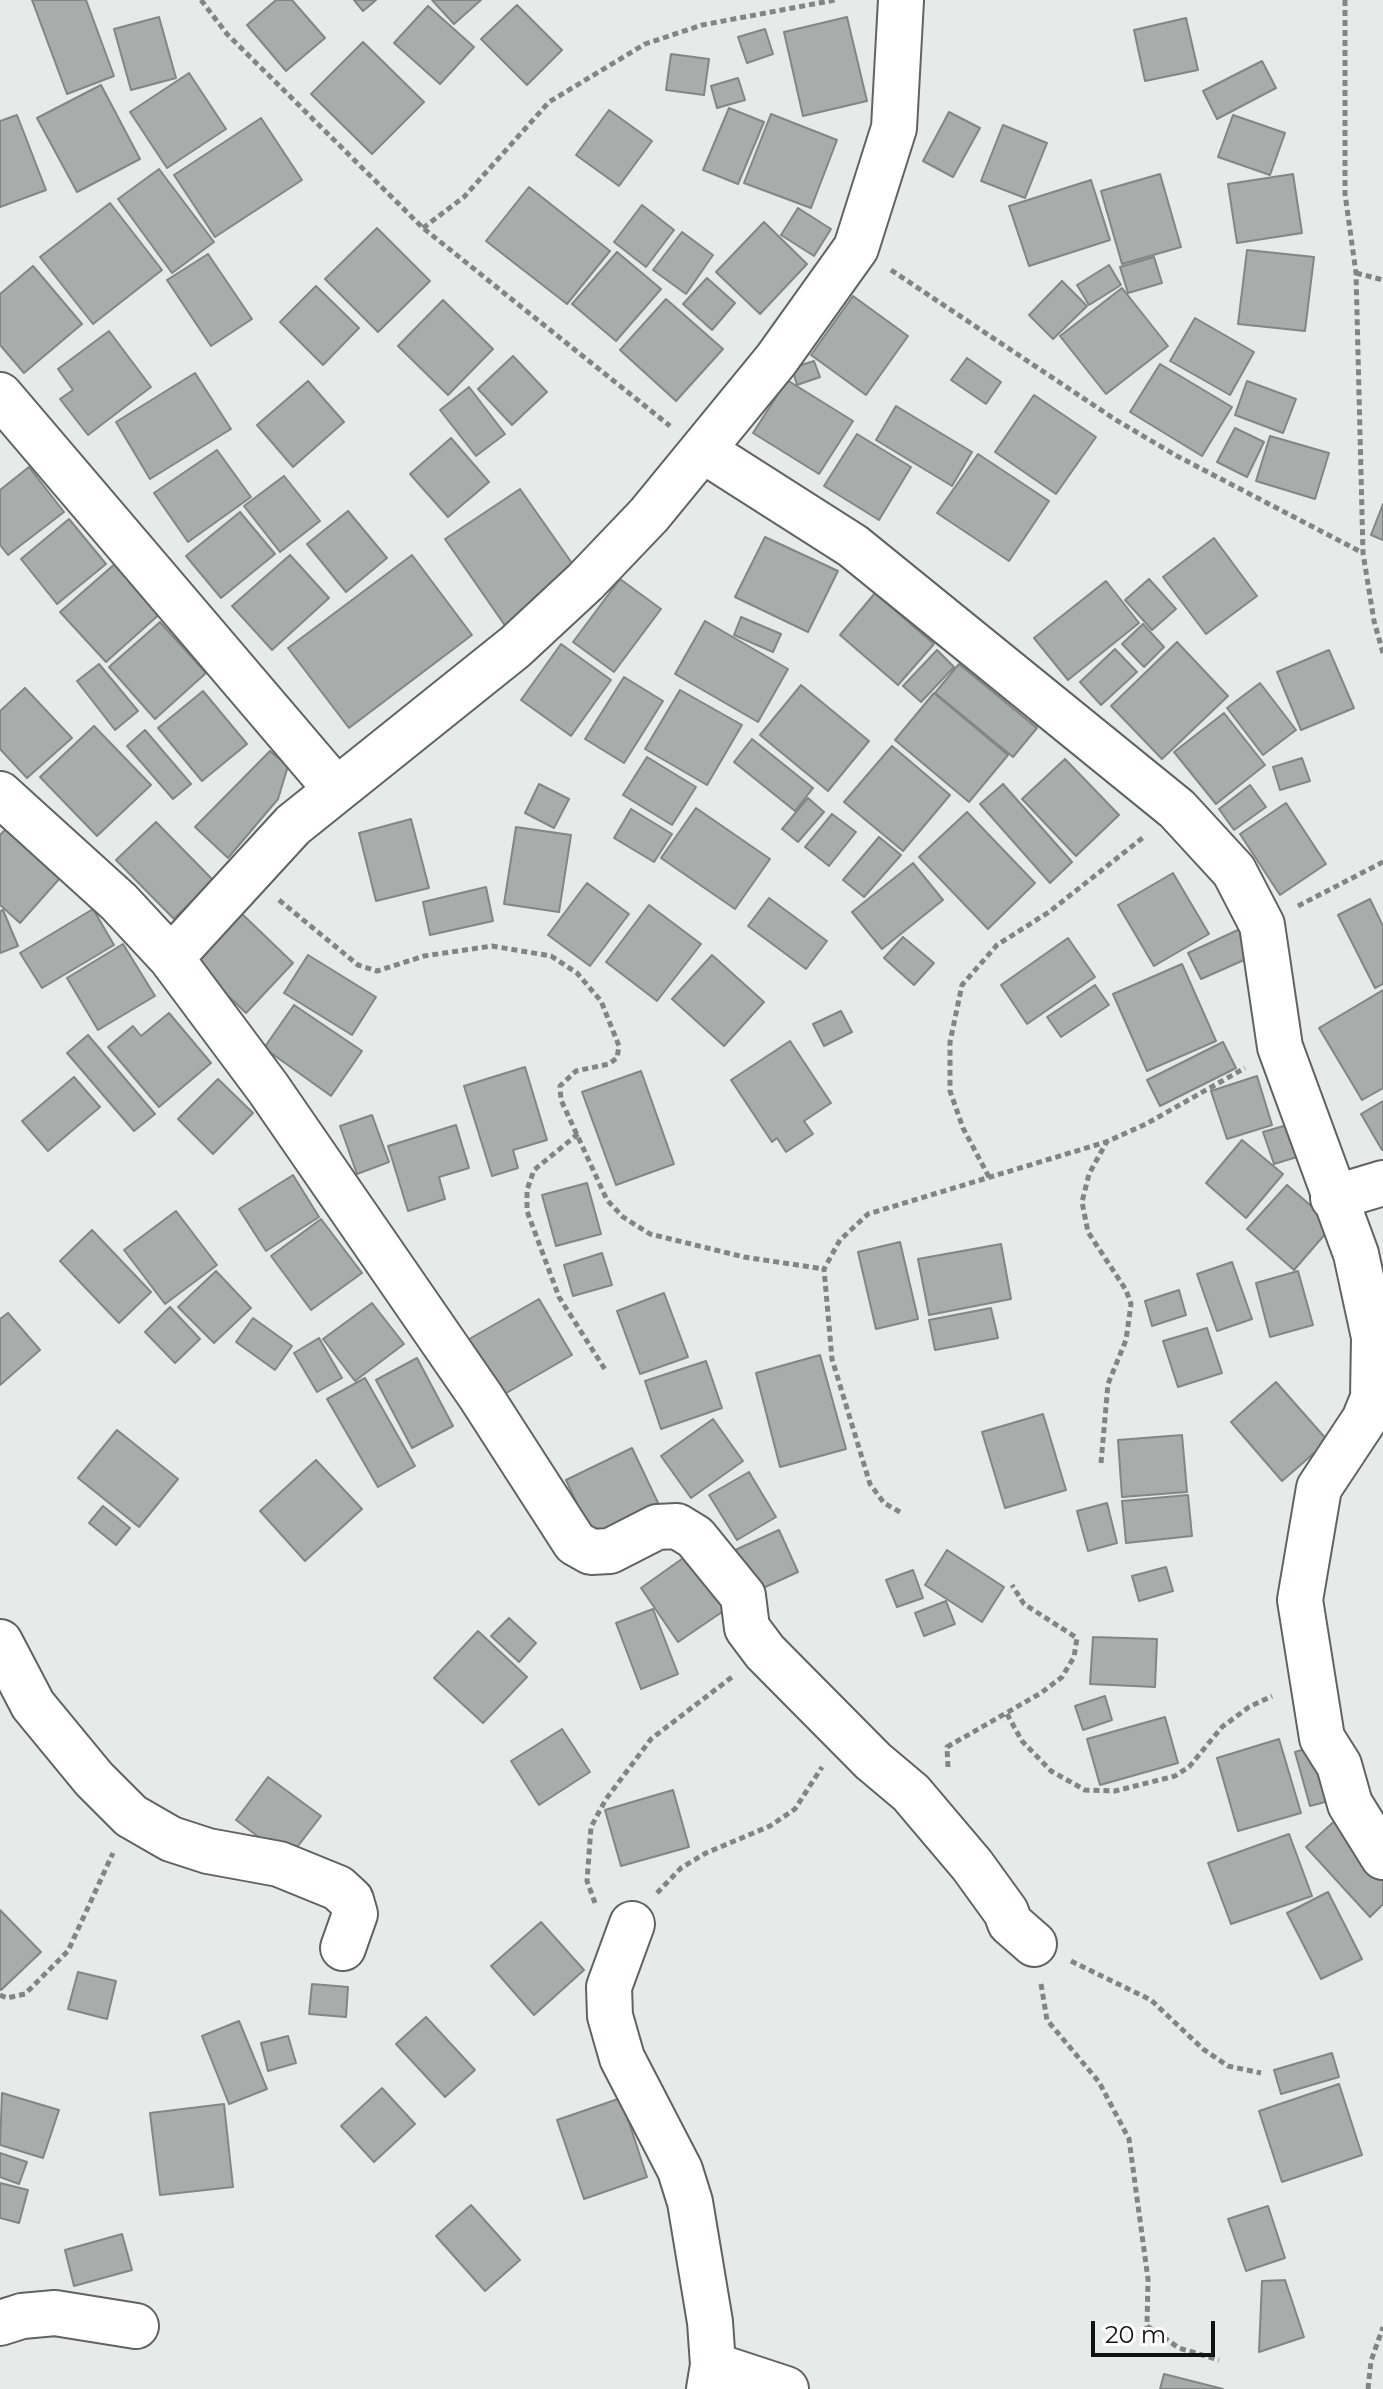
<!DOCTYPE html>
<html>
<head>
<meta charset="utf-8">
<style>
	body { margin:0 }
	#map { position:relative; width:1383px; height:2389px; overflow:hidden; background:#e6eae9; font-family:Montserrat,sans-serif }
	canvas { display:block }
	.scale { position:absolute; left:1091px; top:2321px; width:124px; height:36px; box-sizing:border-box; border:4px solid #101211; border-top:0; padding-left:10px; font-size:24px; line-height:28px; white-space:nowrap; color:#101211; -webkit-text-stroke:6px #fff; paint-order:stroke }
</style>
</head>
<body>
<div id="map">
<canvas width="1383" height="2389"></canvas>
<div class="scale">20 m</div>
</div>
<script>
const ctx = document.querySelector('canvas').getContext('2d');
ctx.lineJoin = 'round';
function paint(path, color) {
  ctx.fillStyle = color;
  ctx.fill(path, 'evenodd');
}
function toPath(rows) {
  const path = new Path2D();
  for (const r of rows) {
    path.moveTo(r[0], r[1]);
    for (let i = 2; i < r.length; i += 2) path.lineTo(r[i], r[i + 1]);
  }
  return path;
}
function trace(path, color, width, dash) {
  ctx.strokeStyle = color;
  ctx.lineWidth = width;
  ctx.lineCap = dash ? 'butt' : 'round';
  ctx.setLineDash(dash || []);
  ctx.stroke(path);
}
const building = toPath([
	[32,0,86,0,114,76,67,94,32,0],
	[276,0,292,0,325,38,286,71,247,25,276,0],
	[354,0,376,0,363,11,354,0],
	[432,0,481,0,454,24,432,0],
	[517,5,562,50,527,85,481,39,517,5],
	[428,6,474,47,440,84,394,43,428,6],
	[159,17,176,78,131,90,114,29,159,17],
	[847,17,867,101,803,116,784,32,847,17],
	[1186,18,1198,70,1145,81,1134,30,1186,18],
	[765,29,773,54,747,63,738,37,765,29],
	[363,42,424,102,372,154,311,94,363,42],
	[671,54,709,59,704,95,666,90,671,54],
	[1262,61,1276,88,1217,119,1203,91,1262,61],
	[189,73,226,129,167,168,130,112,189,73],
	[738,78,745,100,717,108,711,86,738,78],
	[101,85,140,159,77,192,37,118,101,85],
	[729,108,764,122,738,184,703,170,729,108],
	[609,110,652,141,619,186,576,155,609,110],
	[949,112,980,128,953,177,923,161,949,112],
	[771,114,837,140,811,208,744,183,771,114],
	[17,115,46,190,0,207,0,121,17,115],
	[1233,115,1285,133,1270,175,1218,157,1233,115],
	[261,118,302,180,215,237,174,175,261,118],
	[1003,125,1047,143,1025,198,981,181,1003,125],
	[159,169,214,242,172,273,118,199,159,169],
	[1160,174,1181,247,1122,264,1101,191,1160,174],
	[1293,174,1302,233,1237,243,1228,184,1293,174],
	[1091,180,1110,240,1029,266,1009,206,1091,180],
	[529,187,610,251,567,304,486,241,529,187],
	[110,203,162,270,93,324,40,257,110,203],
	[642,205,674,230,646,267,614,242,642,205],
	[798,208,831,229,814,256,781,235,798,208],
	[764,222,807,264,760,314,716,272,764,222],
	[377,228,430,281,378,332,325,279,377,228],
	[682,232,713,255,686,294,653,270,682,232],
	[1247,250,1314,257,1305,331,1238,324,1247,250],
	[617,252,661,289,616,341,572,304,617,252],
	[208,254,252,319,211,346,167,280,208,254],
	[1154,257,1162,283,1128,293,1120,267,1154,257],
	[1109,265,1121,285,1089,305,1077,285,1109,265],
	[33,266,82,324,24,373,0,345,0,294,33,266],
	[707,278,735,303,712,330,683,304,707,278],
	[1062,281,1087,306,1053,339,1029,315,1062,281],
	[316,286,359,328,323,365,280,322,316,286],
	[1122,288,1168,346,1106,394,1060,336,1122,288],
	[853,296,908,336,866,395,811,355,853,296],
	[666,299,723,349,676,401,620,350,666,299],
	[443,300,493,349,448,395,398,346,443,300],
	[1195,318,1254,352,1230,395,1170,361,1195,318],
	[109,331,151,387,88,435,60,399,73,390,58,369,109,331],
	[513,356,547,392,512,425,478,389,513,356],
	[967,358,1001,382,986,404,951,380,967,358],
	[814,361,820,377,797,385,792,368,814,361],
	[1160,364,1232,407,1202,456,1130,412,1160,364],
	[195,373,231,429,150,479,116,422,195,373],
	[787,380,853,421,819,474,753,433,787,380],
	[308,381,344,422,293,467,257,425,308,381],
	[1247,381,1296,399,1283,433,1235,415,1247,381],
	[469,387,505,434,476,456,440,410,469,387],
	[1034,395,1096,437,1056,494,995,452,1034,395],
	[896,406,972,452,952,486,876,440,896,406],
	[1235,428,1264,442,1247,477,1217,462,1235,428],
	[857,434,911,467,879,520,824,486,857,434],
	[1270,436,1329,453,1315,499,1256,481,1270,436],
	[451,438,489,482,448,517,410,474,451,438],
	[217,450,251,497,188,542,154,493,217,450],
	[978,454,1049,501,1009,561,937,513,978,454],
	[29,467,64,512,8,555,0,545,0,490,29,467],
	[284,476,320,521,280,552,244,506,284,476],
	[520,489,581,576,506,627,445,539,520,489],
	[1383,504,1383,540,1371,535,1383,504],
	[348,511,387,558,346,592,307,544,348,511],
	[240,512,275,554,221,598,186,556,240,512],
	[69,519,106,564,57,604,21,559,69,519],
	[765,537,838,571,808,632,735,597,765,537],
	[1214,538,1257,596,1206,634,1163,577,1214,538],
	[290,555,329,598,272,650,232,606,290,555],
	[412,555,472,635,349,728,288,648,412,555],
	[117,562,163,611,106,662,60,612,117,562],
	[620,579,661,609,614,672,573,642,620,579],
	[1149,579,1176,609,1152,630,1125,600,1149,579],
	[1106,581,1139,623,1068,680,1034,638,1106,581],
	[875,593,934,644,898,685,840,635,875,593],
	[741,617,781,634,773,652,734,635,741,617],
	[705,621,788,669,758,722,675,674,705,621],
	[160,622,206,673,155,719,109,667,160,622],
	[1143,624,1164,647,1144,667,1122,644,1143,624],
	[1177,642,1228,696,1162,759,1111,706,1177,642],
	[561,644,611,680,571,736,521,700,561,644],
	[1115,649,1137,672,1101,705,1080,682,1115,649],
	[937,650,954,667,921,702,903,686,937,650],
	[1329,650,1354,708,1301,730,1277,672,1329,650],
	[99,664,138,711,115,730,77,681,99,664],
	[959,664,1037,728,1013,757,935,693,959,664],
	[624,677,663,701,624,763,585,739,624,677],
	[1260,683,1296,730,1263,755,1227,708,1260,683],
	[801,685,869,741,828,791,760,735,801,685],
	[25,688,72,738,27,778,0,749,0,711,25,688],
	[680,690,742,725,707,785,645,749,680,690],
	[203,691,247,744,202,781,158,728,203,691],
	[934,693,1008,755,969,802,895,740,934,693],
	[1224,713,1265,765,1216,804,1174,752,1224,713],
	[94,726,151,785,97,836,40,777,94,726],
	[145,730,191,784,173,799,127,746,145,730],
	[752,739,813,788,795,811,734,762,752,739],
	[892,746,950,795,903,851,844,802,892,746],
	[270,751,288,766,278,799,228,858,195,827,270,751],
	[647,757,696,787,672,825,623,795,647,757],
	[1302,758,1310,781,1280,790,1273,767,1302,758],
	[1065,759,1119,815,1076,856,1022,799,1065,759],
	[539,784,569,799,554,828,525,813,539,784],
	[1003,784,1072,862,1050,883,980,804,1003,784],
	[1250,785,1266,807,1234,830,1219,809,1250,785],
	[808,798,824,812,798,842,782,829,808,798],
	[1286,803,1326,864,1280,895,1240,834,1286,803],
	[696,808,770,859,735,909,661,858,696,808],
	[631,809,672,834,654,862,614,838,631,809],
	[967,812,1035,883,988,929,919,857,967,812],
	[832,814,856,832,829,866,805,847,832,814],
	[411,819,429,888,376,901,359,833,411,819],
	[156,822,213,880,174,919,116,860,156,822],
	[516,827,571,835,559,912,504,904,516,827],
	[6,829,60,878,20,923,0,905,0,835,6,829],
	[879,837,901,855,864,897,843,880,879,837],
	[913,863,943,900,882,949,852,912,913,863],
	[1173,873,1209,934,1154,966,1118,905,1173,873],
	[587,883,629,914,590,966,548,935,587,883],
	[486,887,493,921,430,935,423,902,486,887],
	[769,898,827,941,806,969,748,926,769,898],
	[1370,899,1383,926,1383,984,1375,988,1338,915,1370,899],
	[649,905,701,944,657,1001,606,962,649,905],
	[93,909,114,945,42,988,20,953,93,909],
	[3,910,18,946,0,953,0,911,3,910],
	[240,912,293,963,246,1013,193,962,240,912],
	[1240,929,1253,956,1201,979,1188,953,1240,929],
	[903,937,934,963,914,985,884,958,903,937],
	[1068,938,1095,977,1027,1024,1001,985,1068,938],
	[123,944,155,996,98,1030,67,978,123,944],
	[308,955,376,997,352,1035,284,993,308,955],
	[712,955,764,1002,724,1046,672,999,712,955],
	[1182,964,1216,1041,1147,1071,1113,994,1182,964],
	[1095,985,1109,1005,1061,1037,1047,1017,1095,985],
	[1383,990,1383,1088,1362,1100,1319,1028,1383,990],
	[294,1005,362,1051,331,1096,264,1048,294,1005],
	[841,1011,852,1032,824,1046,813,1024,841,1011],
	[169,1013,211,1063,159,1107,108,1047,133,1026,141,1036,169,1013],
	[88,1035,155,1114,134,1131,67,1053,88,1035],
	[790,1041,831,1103,804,1121,813,1134,786,1152,777,1138,772,1142,731,1080,790,1041],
	[1223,1042,1236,1068,1160,1106,1147,1080,1223,1042],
	[525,1067,547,1140,513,1150,518,1168,492,1176,464,1086,525,1067],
	[641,1071,674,1164,616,1185,582,1092,641,1071],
	[1257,1076,1272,1125,1227,1139,1211,1091,1257,1076],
	[74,1077,100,1107,48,1151,22,1121,74,1077],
	[218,1079,253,1113,213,1154,178,1119,218,1079],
	[1383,1101,1383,1149,1382,1150,1361,1114,1383,1101],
	[372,1115,389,1162,357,1174,340,1126,372,1115],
	[456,1125,469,1168,439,1177,445,1199,408,1211,388,1146,456,1125],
	[1287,1125,1297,1157,1274,1164,1263,1132,1287,1125],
	[1242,1140,1283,1174,1246,1218,1206,1183,1242,1140],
	[293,1175,319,1217,266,1251,239,1209,293,1175],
	[587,1183,601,1234,556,1246,542,1195,587,1183],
	[1287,1185,1333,1225,1294,1270,1247,1229,1287,1185],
	[176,1211,217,1265,165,1304,124,1250,176,1211],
	[321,1219,362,1273,311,1310,271,1256,321,1219],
	[92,1230,151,1292,119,1323,60,1261,92,1230],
	[900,1242,918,1319,876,1329,858,1252,900,1242],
	[1001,1244,1011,1299,929,1315,918,1259,1001,1244],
	[602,1253,612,1285,573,1296,564,1265,602,1253],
	[1232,1262,1252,1319,1217,1331,1197,1274,1232,1262],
	[216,1271,251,1308,214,1343,178,1307,216,1271],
	[1298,1271,1313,1325,1270,1337,1256,1283,1298,1271],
	[1179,1290,1186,1315,1152,1326,1145,1301,1179,1290],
	[664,1293,688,1357,640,1374,617,1311,664,1293],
	[539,1299,572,1355,496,1399,464,1342,539,1299],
	[372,1303,404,1344,355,1381,323,1339,372,1303],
	[170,1307,200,1339,175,1363,145,1332,170,1307],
	[991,1308,998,1338,935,1350,929,1320,991,1308],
	[8,1313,40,1350,0,1385,0,1319,8,1313],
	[253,1318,292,1346,275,1370,236,1342,253,1318],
	[1207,1328,1222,1373,1178,1387,1163,1341,1207,1328],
	[319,1338,342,1378,317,1392,294,1353,319,1338],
	[820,1355,846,1449,780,1467,756,1373,820,1355],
	[417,1358,453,1426,412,1448,376,1380,417,1358],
	[706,1361,722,1408,661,1429,645,1381,706,1361],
	[365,1378,415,1466,378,1487,327,1399,365,1378],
	[1276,1382,1328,1441,1282,1481,1231,1422,1276,1382],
	[1043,1414,1066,1490,1005,1508,982,1432,1043,1414],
	[713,1419,743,1461,691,1498,661,1456,713,1419],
	[117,1430,178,1479,139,1527,78,1478,117,1430],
	[1182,1435,1187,1492,1122,1497,1118,1440,1182,1435],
	[632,1448,660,1507,593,1539,566,1480,632,1448],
	[316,1460,362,1509,305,1561,260,1511,316,1460],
	[749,1472,776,1517,737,1540,709,1495,749,1472],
	[1188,1495,1192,1536,1126,1543,1122,1501,1188,1495],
	[1107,1503,1117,1543,1088,1551,1077,1511,1107,1503],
	[103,1506,130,1528,116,1545,89,1523,103,1506],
	[779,1530,798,1572,752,1593,733,1551,779,1530],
	[947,1550,1004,1587,982,1622,925,1585,947,1550],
	[686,1556,725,1610,678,1642,641,1588,686,1556],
	[1166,1567,1173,1591,1139,1601,1132,1576,1166,1567],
	[913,1570,923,1598,897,1607,886,1580,913,1570],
	[946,1601,955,1624,924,1636,915,1613,946,1601],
	[653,1609,678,1674,641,1689,616,1623,653,1609],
	[509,1618,536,1643,519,1662,491,1636,509,1618],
	[478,1631,527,1677,483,1723,434,1678,478,1631],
	[1093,1637,1157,1639,1155,1687,1090,1684,1093,1637],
	[1105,1696,1112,1720,1083,1730,1075,1706,1105,1696],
	[1165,1717,1178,1763,1100,1785,1087,1739,1165,1717],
	[562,1729,590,1772,539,1805,511,1761,562,1729],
	[1279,1739,1301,1813,1238,1831,1217,1758,1279,1739],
	[1328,1742,1344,1797,1310,1806,1295,1752,1328,1742],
	[268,1777,321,1816,288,1859,236,1820,268,1777],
	[673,1790,689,1847,621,1866,605,1810,673,1790],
	[1340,1816,1383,1863,1383,1904,1370,1917,1306,1847,1340,1816],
	[1289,1834,1312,1896,1231,1924,1208,1863,1289,1834],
	[1328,1892,1362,1959,1321,1979,1287,1913,1328,1892],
	[0,1910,41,1952,1,1990,0,1989,0,1910],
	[541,1922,584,1970,534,2015,491,1966,541,1922],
	[78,1972,116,1981,107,2019,68,2009,78,1972],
	[312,1984,348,1987,346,2017,309,2014,312,1984],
	[426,2017,475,2070,445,2097,396,2044,426,2017],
	[239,2021,267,2089,229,2104,202,2036,239,2021],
	[288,2036,296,2063,268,2071,261,2043,288,2036],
	[1332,2053,1339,2077,1281,2094,1274,2070,1332,2053],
	[1339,2084,1362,2155,1282,2182,1259,2111,1339,2084],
	[382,2088,415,2124,374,2162,341,2126,382,2088],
	[2,2093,59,2110,43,2158,0,2145,2,2093],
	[621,2098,647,2177,584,2199,557,2120,621,2098],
	[224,2104,233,2187,160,2195,150,2113,224,2104],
	[0,2153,27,2162,19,2184,0,2177,0,2153],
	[0,2183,28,2190,19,2223,0,2218,0,2183],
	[471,2205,520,2260,485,2291,436,2236,471,2205],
	[1268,2206,1285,2258,1246,2271,1228,2219,1268,2206],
	[122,2234,132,2270,74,2286,65,2250,122,2234],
	[1285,2280,1304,2337,1259,2352,1262,2281,1285,2280],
	[1164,2374,1223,2389,1160,2389,1164,2374]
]);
const path = toPath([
	[201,0,227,34,423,228,670,426],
	[1345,0,1345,194,1356,273,1363,553,1374,621,1383,653],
	[423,228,464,197,549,102,645,44,702,25,835,0],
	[891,270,1116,420,1177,456,1363,553],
	[1356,273,1383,280],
	[279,900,358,965,377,971,424,956,492,946,551,956,577,973,601,1001,619,1046,617,1058,609,1064,576,1071,560,1086,561,1100,607,1200,623,1217,650,1234,744,1257,824,1269],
	[1298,906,1383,862],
	[578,1134,534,1170,527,1190,527,1211,559,1297,606,1371],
	[989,1177,963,1128,950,1091,950,1042,962,985,997,945,1049,912,1145,836],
	[1101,1463,1108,1384,1126,1340,1131,1304,1126,1290,1088,1232,1082,1202,1089,1174,1106,1143],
	[900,1512,884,1503,870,1484,832,1359,824,1269,840,1240,868,1214,1106,1142,1146,1124,1245,1068],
	[1007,1714,1022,1741,1051,1771,1085,1790,1115,1791,1175,1776,1189,1767,1222,1727,1249,1707,1272,1696],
	[948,1767,947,1747,1041,1693,1062,1677,1074,1657,1077,1638,1024,1604,1012,1585],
	[657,1893,681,1868,706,1853,770,1826,795,1809,822,1767],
	[595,1903,587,1881,591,1827,606,1799,651,1739,732,1677],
	[1071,1961,1151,2000,1203,2049,1228,2066,1261,2073],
	[1041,1984,1047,2020,1099,2082,1129,2139,1148,2279,1147,2326,1179,2348,1219,2360],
	[0,1995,7,1998,25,1994,68,1951,113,1853],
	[1368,2389,1371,2361,1383,2327]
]);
const minor = toPath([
	[0,395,335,788],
	[704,451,853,546,1177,809,1234,871,1262,925,1280,1047,1356,1254,1374,1337,1373,1398,1364,1420,1319,1488,1300,1600,1322,1738,1339,1765,1350,1804,1383,1857],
	[0,794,119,902,171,958,268,1088,481,1397,575,1543,591,1552,610,1551,657,1527,677,1526,695,1537,743,1596,747,1628,765,1652,873,1761,911,1793,972,1865,1006,1912,1010,1923,1034,1944],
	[171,958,293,825,515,647,585,582,649,515,776,360,856,248,894,128,901,0],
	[1333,1198,1383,1183],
	[0,1642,33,1705,94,1779,131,1816,171,1839,208,1851,279,1864,338,1888,351,1900,355,1914,343,1948],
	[632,1924,609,1987,610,2016,622,2058,680,2170,690,2202,710,2322,713,2365,709,2389],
	[0,2323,22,2316,55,2313,136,2326],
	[713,2365,786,2389]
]);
paint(building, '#a8acab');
trace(building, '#828685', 2);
trace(minor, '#5f6362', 48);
trace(path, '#828584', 5, [6, 4]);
trace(minor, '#fff', 44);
</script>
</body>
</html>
